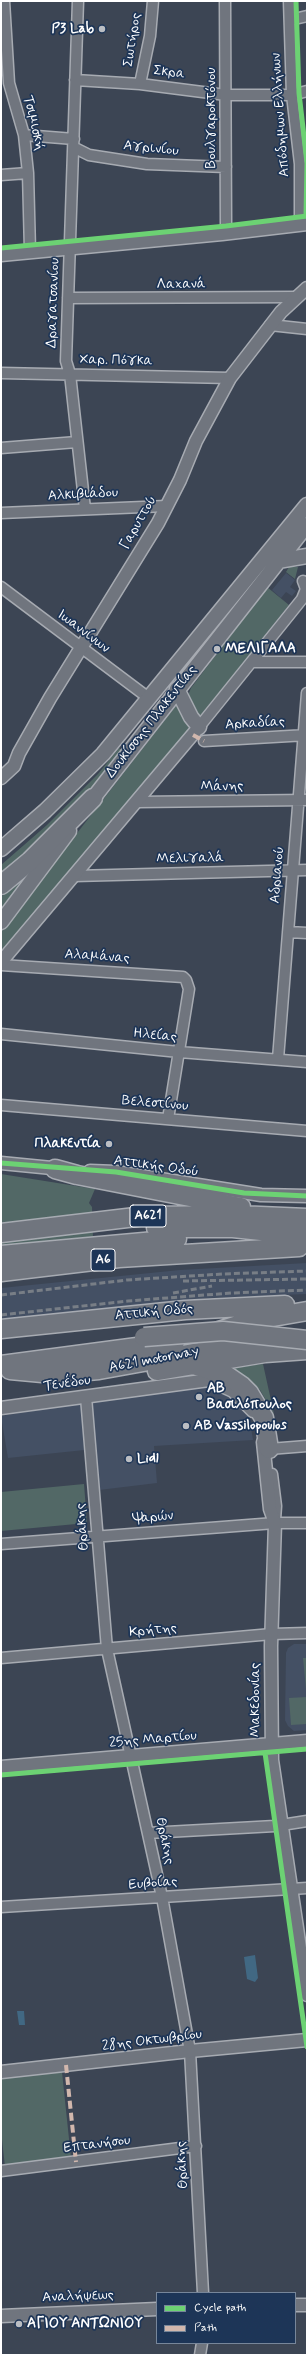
<!DOCTYPE html>
<html>
<head>
<meta charset="utf-8">
<style>
	body { margin:0 }
	#map { position:relative; width:308px; height:2356px; overflow:hidden; background:#3c4554; font-family:Mynerve,sans-serif }
	canvas { display:block }
	.frame { position:absolute; inset:0; border:2px solid #fff; pointer-events:none }
	.legend { position:absolute; left:156px; top:2292px; width:140px; height:52px; box-sizing:border-box; background:#1d3557; border:1px solid #77869a; margin:0; padding:5px 7px; list-style:none; font-size:12px; color:#fff }
	.legend li { display:flex; align-items:center; gap:8px; height:20px }
	.legend b { width:20px; border:1px solid #77869a }
</style>
</head>
<body>
<div id="map">
<canvas width="308" height="2356"></canvas>
<div class="frame"></div>
<ul class="legend">
<li><b style="height:5px;background:#6cd273"></b>Cycle path</li>
<li><b style="height:5px;background:#d1b7ad"></b>Path</li>
</ul>
</div>
<script>
const ctx = document.querySelector('canvas').getContext('2d');
ctx.lineJoin = 'round';
function paint(path, color) {
  ctx.fillStyle = color;
  ctx.fill(path, 'evenodd');
}
function toPath(rows) {
  const path = new Path2D();
  for (const r of rows) {
    path.moveTo(r[0], r[1]);
    for (let i = 2; i < r.length; i += 2) path.lineTo(r[i], r[i + 1]);
  }
  return path;
}
function trace(path, color, width, dash) {
  ctx.strokeStyle = color;
  ctx.lineWidth = width;
  ctx.lineCap = dash ? 'butt' : 'round';
  ctx.setLineDash(dash || []);
  ctx.stroke(path);
}
function write(font, color, halo, rows, align = 'center') {
  ctx.font = font + ' Mynerve,sans-serif';
  ctx.lineWidth = 3.5;
  ctx.setLineDash([]);
  ctx.textBaseline = 'middle';
  ctx.strokeStyle = halo;
  ctx.fillStyle = color;
  for (const [text, x, y, turn = 0] of rows) {
    ctx.save();
    ctx.translate(x, y);
    ctx.rotate((+turn || 0) * Math.PI / 180);
    ctx.textAlign = isNaN(turn) ? turn : align;
    if (halo) ctx.strokeText(text, 0, 0);
    ctx.fillText(text, 0, 0);
    ctx.restore();
  }
}
const built = toPath([
	[286,573,295,580,290,587,296,591,292,596,286,592,281,598,272,590],
	[307,1263,307,1294,209,1298,1,1320,1,1288,180,1270],
	[191,1386,217,1389,234,1398,249,1416,253,1440,154,1446,157,1483,99,1490,94,1449,8,1458,1,1416],
	[294,1644,307,1644,307,1730,294,1731,288,1726,285,1720,286,1653,288,1648]
]);
const green = toPath([
	[289,567,298,567,295,579,286,572],
	[267,587,289,605,201,715,197,717,187,698,191,688],
	[178,705,189,726,186,734,1,955,1,931,175,707],
	[119,748,123,751,78,809,1,883,1,865,47,825,98,774],
	[43,861,1,914,1,897],
	[1,1174,95,1189,89,1203,92,1207,93,1238,1,1249],
	[263,1364,274,1414,260,1390,231,1368],
	[84,1484,87,1523,1,1531,1,1492],
	[303,1658,307,1658,307,1689,306,1689],
	[307,1697,307,1724,291,1725,289,1698],
	[62,2072,71,2158,5,2167,1,2130,1,2078]
]);
const water = toPath([
	[255,1955,258,1978,255,1982,247,1979,244,1957],
	[17,2011,24,2011,25,2025,19,2025]
]);
const minor = toPath([
	[4,1,9,83,24,135,28,173,30,251],
	[78,1,66,361,70,374,85,509],
	[289,1,292,95,300,164,300,217,295,225],
	[290,20,307,16],
	[75,80,140,84,226,95,292,95,307,91],
	[140,84,150,36,153,1],
	[24,135,74,139],
	[75,148,89,155,147,164,226,167],
	[1,175,28,173],
	[222,234,226,226,225,1],
	[68,298,295,297],
	[270,325,307,329],
	[1,373,230,378],
	[1,448,77,442],
	[1,513,167,506],
	[1,587,150,699],
	[252,662,307,662],
	[199,727,302,599,306,589,303,581],
	[204,741,307,735],
	[138,802,307,800],
	[74,876,307,870],
	[288,932,307,933],
	[1,965,183,977,186,980,189,989,168,1119],
	[1,1034,179,1052,307,1062],
	[278,1059,307,693],
	[1,1105,307,1131],
	[86,1397,107,1649,162,1897,190,2051,203,2293],
	[270,1452,269,1449,307,1446],
	[272,1474,276,1506,275,1520],
	[1,1544,275,1523,307,1523],
	[1,1658,272,1634,307,1633],
	[148,1833,275,1826,307,1821],
	[1,1907,307,1888],
	[1,2171,196,2146],
	[200,2355,202,2343]
]);
const tertiary = toPath([
	[1,255,222,234,307,224],
	[1,778,14,766,19,753,50,698,158,523,180,480,196,441,230,378,281,312,307,288],
	[1,962,199,727],
	[1,1163,62,1169],
	[90,1171,116,1172,261,1195,307,1196],
	[1,1408,209,1380,233,1391,253,1411],
	[263,1442,270,1509,275,1523,271,1646,272,1760,307,1995],
	[1,1767,307,1741],
	[1,2072,190,2051,307,2040],
	[295,2305,307,2305],
	[1,2316,157,2309]
]);
const secondary = toPath([
	[278,561,307,556],
	[177,689,191,717,199,727],
	[87,806,307,525],
	[1,849,45,811,103,754,307,505],
	[1,922,69,831]
]);
const motorway = toPath([
	[1,885,30,861,93,798],
	[55,1169,77,1175,241,1207],
	[156,1228,233,1228,307,1236],
	[1,1233,144,1216,237,1215,307,1218],
	[1,1255,177,1239],
	[1,1272,119,1258,299,1247],
	[1,1329,185,1310,285,1305],
	[219,1331,250,1321,307,1311],
	[1,1365,175,1342],
	[196,1366,226,1375,242,1386,249,1393,264,1418,269,1449],
	[10,1370,53,1374,99,1370,271,1339],
	[157,1371,265,1353,307,1350]
]);
const rail = toPath([
	[183,1281,307,1279],
	[173,1293,212,1286],
	[1,1295,127,1280,222,1274,307,1271],
	[1,1315,128,1301,231,1293,307,1290]
]);
const motorwayBridge = toPath([
	[144,1337,223,1331,307,1340]
]);
const quiet = toPath([
	[193,735,204,741],
	[66,2065,76,2162]
]);
const cycleway = toPath([
	[296,1,299,93,307,163,306,216],
	[1,248,226,226,307,216],
	[1,1163,116,1172,244,1193,307,1196],
	[265,1753,307,2047],
	[1,1775,307,1749]
]);
const markers = [
	[102,29,4,"#bbbec3"],
	[217,649,4,"#bbbec3"],
	[109,1144,4,"#bbbec3"],
	[199,1397,4,"#bbbec3"],
	[186,1426,4,"#bbbec3"],
	[129,1459,4,"#bbbec3"],
	[19,2324,4,"#bbbec3"]
];
const shields = [
	[148,1216,36],
	[103,1260,24]
];
const shieldNames = [
	["Α621",148,1216],
	["Α6",103,1260]
];
const poiNames = [
	["P3 Lab",94,29,"right"],
	["ΜΕΛΙΓΑΛΑ",225,649],
	["Πλακεντία",101,1144,"right"],
	["ΑΒ",207,1389],
	["Βασιλόπουλος",207,1405],
	["AB Vassilopoulos",194,1426],
	["Lidl",137,1459],
	["ΑΓΙΟΥ ΑΝΤΩΝΙΟΥ",27,2324]
];
const streetNames = [
	["Σωτήρος",133,40,-81],
	["Σκρα",169,73,7],
	["Απόδημων Ελλήνων",281,115,-94],
	["Βουλγαροκτόνου",212,118,-90],
	["Τσιμισκή",33,123,77],
	["Αγρινίου",151,149,6],
	["Λαχανά",181,285,-1],
	["Δραγατσανίου",54,303,-88],
	["Χαρ. Πόγκα",116,361,1],
	["Αλκιβιάδου",83,495,-3],
	["Γαρυττού",139,523,-60],
	["Ιωαννίνων",83,632,37],
	["Δουκίσσης Πλακεντίας",152,722,-52],
	["Αρκαδίας",255,724,-3],
	["Μάνης",222,787],
	["Μελιγαλά",190,859,-1],
	["Αδριανού",278,875,-85],
	["Αλαμάνας",97,957,4],
	["Ηλείας",155,1036,6],
	["Βελεστίνου",155,1104,5],
	["Αττικής Οδού",156,1167,8],
	["Αττική Οδός",154,1313,-5],
	["A621 motorway",154,1360,-11],
	["Τενέδου",67,1384,-8],
	["Ψαρών",153,1518,-5],
	["Θράκης",83,1527,-95],
	["Κρήτης",153,1631,-5],
	["Μακεδονίας",256,1700,-90],
	["25ης Μαρτίου",153,1740,-5],
	["Θράκης",164,1841,78],
	["Ευβοίας",153,1884,-4],
	["28ης Οκτωβρίου",152,2041,-7],
	["Επτανήσου",97,2145,-7],
	["Θράκης",183,2165,-93],
	["Αναλήψεως",78,2297,-2]
];
paint(built, '#445064');
paint(green, '#526866');
paint(water, '#416883');
trace(minor, '#a7abb2', 13);
trace(tertiary, '#a7abb2', 15);
trace(secondary, '#a7abb2', 17);
trace(motorway, '#a7abb2', 21);
trace(minor, '#70757e', 10);
trace(tertiary, '#70757e', 12);
trace(secondary, '#70757e', 14);
trace(motorway, '#70757e', 18);
trace(rail, '#787e86', 3, [6, 3]);
trace(motorwayBridge, '#a7abb2', 21, []);
trace(motorwayBridge, '#70757e', 18);
trace(quiet, '#d1b7ad', 4, [8, 4]);
trace(cycleway, '#6cd273', 5);
for (const [x, y, r, color] of markers) {
  const dot = new Path2D();
  dot.arc(x, y, r, 0, 2 * Math.PI);
  ctx.fillStyle = color;
  ctx.fill(dot);
  trace(dot, '#1d3557', 1.5);
}
for (const [x, y, w] of shields) {
  const box = new Path2D();
  box.roundRect(x - w / 2, y - 11, w, 22, 3);
  ctx.fillStyle = '#1d3557';
  ctx.fill(box);
  trace(box, '#fff', 1);
}
write('bold 13px', '#fff', null, shieldNames);
write('bold 14px', '#fff', '#1d3557', poiNames, 'left');
write('14px', '#fff', '#1d3557', streetNames);
</script>
</body>
</html>
